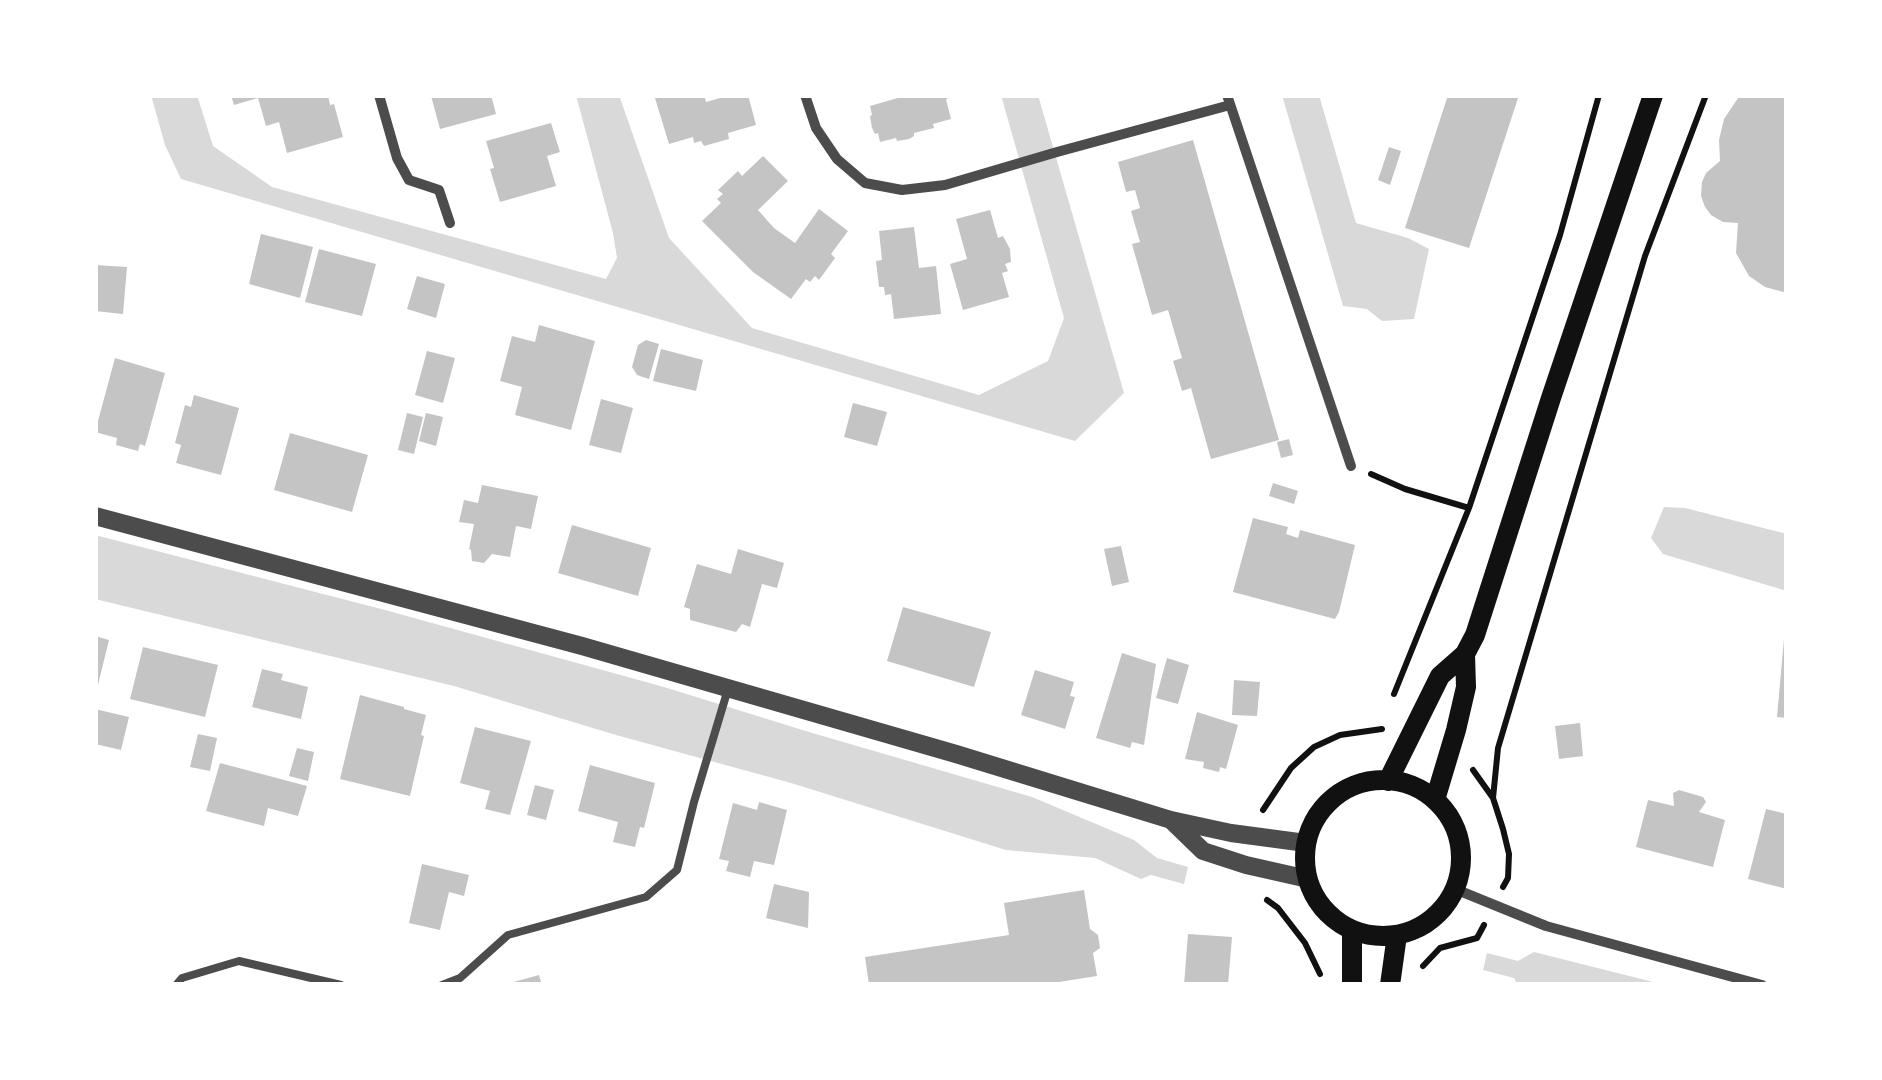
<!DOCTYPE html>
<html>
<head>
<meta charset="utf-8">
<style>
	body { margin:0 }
	#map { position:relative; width:1882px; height:1080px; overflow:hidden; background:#fff; font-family:"IBM Plex Sans",sans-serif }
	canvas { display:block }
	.frame { position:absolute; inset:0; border:98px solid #fff; pointer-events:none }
</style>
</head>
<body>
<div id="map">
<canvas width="1882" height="1080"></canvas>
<div class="frame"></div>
</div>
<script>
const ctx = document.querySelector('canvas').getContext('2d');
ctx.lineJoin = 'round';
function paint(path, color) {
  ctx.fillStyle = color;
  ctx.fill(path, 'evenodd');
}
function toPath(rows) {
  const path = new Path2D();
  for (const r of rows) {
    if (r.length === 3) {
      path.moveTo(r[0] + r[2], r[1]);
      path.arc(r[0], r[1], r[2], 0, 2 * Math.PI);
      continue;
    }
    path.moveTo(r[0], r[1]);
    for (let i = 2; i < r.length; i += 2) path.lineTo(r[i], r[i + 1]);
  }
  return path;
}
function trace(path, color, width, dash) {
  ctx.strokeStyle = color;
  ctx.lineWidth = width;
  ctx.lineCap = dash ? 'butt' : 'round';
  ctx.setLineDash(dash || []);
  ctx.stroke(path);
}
const water = toPath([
	[151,95,197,95,213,146,272,187,606,279,617,258,613,233,576,95,619,95,669,238,752,328,979,395,1048,361,1064,318,1001,95,1038,95,1124,393,1075,441,181,179,165,145],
	[1282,95,1319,95,1356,223,1408,238,1429,249,1414,319,1382,321,1367,309,1343,306],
	[1664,507,1685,508,1787,534,1787,591,1663,554,1651,538],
	[95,535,385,610,664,687,809,732,1032,797,1134,840,1157,858,1188,867,1184,884,1151,875,1141,879,1095,858,1006,850,791,783,616,735,454,686,95,599],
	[1534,952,1665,985,1518,985,1514,978,1483,970,1487,953,1518,961]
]);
const building = toPath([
	[231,95,328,95,330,105,334,104,343,137,287,153,279,122,266,126,258,98,234,105],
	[434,95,491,95,496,114,440,129,431,96],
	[667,95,704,95,706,102,731,95,748,95,756,125,728,133,729,139,704,146,701,141,694,143,693,137,669,144,655,98],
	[908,95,956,95,946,99,951,119,933,124,934,128,914,133,914,136,909,139,897,141,896,138,880,142,878,133,875,134,872,128,870,116,872,115,870,106],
	[1448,95,1519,95,1469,248,1405,228],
	[1740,95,1787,95,1787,293,1765,287,1749,276,1736,253,1738,223,1723,222,1711,215,1705,207,1701,196,1702,182,1706,173,1720,161,1719,140,1724,119],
	[551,123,560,152,547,156,556,186,500,202,490,169,494,168,486,141],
	[1193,140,1279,440,1211,459,1191,388,1182,391,1173,361,1182,358,1168,310,1152,315,1132,244,1140,242,1131,211,1140,208,1135,190,1126,192,1118,162],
	[1389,147,1401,151,1390,185,1378,180],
	[763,156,788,181,758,210,774,228,795,243,819,209,848,231,831,254,835,258,819,280,815,276,810,282,806,279,791,299,753,272,702,221,721,203,717,199,723,194,718,190,738,171,742,176],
	[990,210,998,238,1003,236,1010,249,1011,262,1005,264,1008,271,1002,273,1009,297,963,310,950,264,967,259,956,219],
	[914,227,919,268,936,266,941,314,894,319,891,294,885,295,884,287,879,287,876,261,882,260,879,231],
	[261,234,313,247,300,298,249,284],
	[319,249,376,264,362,316,305,302],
	[95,265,127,267,123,314,95,311],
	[417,276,445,284,436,318,407,309],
	[539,325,595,341,571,430,515,415,522,387,500,381,512,336,535,342],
	[646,340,659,344,649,379,637,375,632,367,638,345],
	[661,349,703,360,696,391,653,381],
	[427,351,455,358,443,403,415,395],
	[115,358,165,373,145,446,140,444,138,451,116,445,117,438,95,432],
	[194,395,239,408,221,475,176,463,181,445,175,443,185,405,191,407],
	[601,399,633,408,621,453,589,445],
	[853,403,887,412,877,446,844,437],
	[407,413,423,417,414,454,398,450],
	[426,413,443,417,436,446,419,441],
	[290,433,368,455,352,512,274,490],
	[1289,439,1293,455,1281,458,1277,442],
	[1273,483,1298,491,1294,504,1269,496],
	[482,485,538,496,531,529,516,526,510,557,492,554,484,563,472,561,471,550,469,549,474,524,459,522,464,500,478,503],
	[1253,518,1288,527,1286,534,1298,538,1300,530,1355,545,1339,612,1335,619,1233,592],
	[572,525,651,548,638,596,558,573],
	[1121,546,1129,582,1112,586,1104,549],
	[738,549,784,563,777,588,762,584,750,627,742,624,736,632,690,620,690,609,684,607,697,564,731,574],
	[903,607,991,632,974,687,887,661],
	[95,636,109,640,96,693,95,693],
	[1784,639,1787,639,1787,718,1777,717],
	[143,647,218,665,205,717,130,699],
	[1122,653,1156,664,1144,745,1132,742,1130,748,1096,738],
	[1167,658,1189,665,1178,704,1156,698],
	[262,669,283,674,281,680,308,687,301,719,252,707],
	[1035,670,1074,682,1070,696,1075,697,1065,729,1021,715],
	[1234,680,1260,682,1257,716,1232,715],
	[360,695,404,707,404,709,426,715,421,735,424,736,410,796,340,779],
	[95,709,129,717,121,750,95,744],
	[1197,712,1238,725,1226,769,1220,767,1219,772,1203,768,1204,762,1185,759],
	[1580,723,1583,756,1559,759,1555,726],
	[475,727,531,741,510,815,485,809,490,791,460,783],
	[198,734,217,738,210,771,190,767],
	[297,748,314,752,308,781,289,776],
	[220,763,307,786,298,816,268,808,264,826,206,811],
	[590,765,655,783,644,828,640,827,635,847,613,842,618,822,578,811],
	[535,785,554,790,546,820,527,815],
	[1679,790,1703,797,1706,802,1699,812,1725,820,1713,867,1636,847,1648,800,1674,806,1673,793],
	[759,802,787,810,774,865,754,861,750,877,726,871,729,861,719,859,733,803,757,810],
	[1766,809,1787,814,1787,889,1748,879],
	[422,864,469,875,464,896,449,892,440,930,409,923],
	[774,884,809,892,808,928,766,918],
	[1084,890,1090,929,1098,935,1100,948,1093,953,1097,976,1040,985,869,985,865,957,1009,935,1004,903],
	[1188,934,1232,937,1228,985,1184,985],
	[539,975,542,985,507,985,506,984]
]);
const path = toPath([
	[1371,474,1405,489,1469,508],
	[1394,694,1469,508,1560,235,1599,95],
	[1473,770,1493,798,1503,829,1509,854,1508,878,1503,887],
	[1493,798,1498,748,1645,256,1706,95],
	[1263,810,1291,768,1314,747,1340,735,1382,729],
	[1267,900,1278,908,1305,943,1320,974],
	[1423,966,1440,948,1477,938,1484,925]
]);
const service = toPath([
	[176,985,182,978,239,961,341,985],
	[442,985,460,978,508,935,646,897,677,870,694,802,728,689]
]);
const minor = toPath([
	[379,95,397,158,409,180,439,190,450,223],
	[805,95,816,128,837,159,865,183,902,190,945,185,1057,152,1230,105],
	[1227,95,1351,466],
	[1455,889,1546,926,1762,985]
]);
const tertiary = toPath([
	[95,516,582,646,956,754,1171,820,1231,833,1306,843],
	[1172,821,1203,851,1246,865,1308,879]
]);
const secondary = toPath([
	[1383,858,78],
	[1388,781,1440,676,1465,654,1475,635,1551,398,1653,95],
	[1435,800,1456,730,1466,687,1465,654],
	[1352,930,1352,985],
	[1390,985,1397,935]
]);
paint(water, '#d9d9d9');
paint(building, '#c4c4c4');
trace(path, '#111', 6);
trace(service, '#4c4c4c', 8);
trace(minor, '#4c4c4c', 10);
trace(tertiary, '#4c4c4c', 18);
trace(secondary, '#111', 20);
</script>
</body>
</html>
